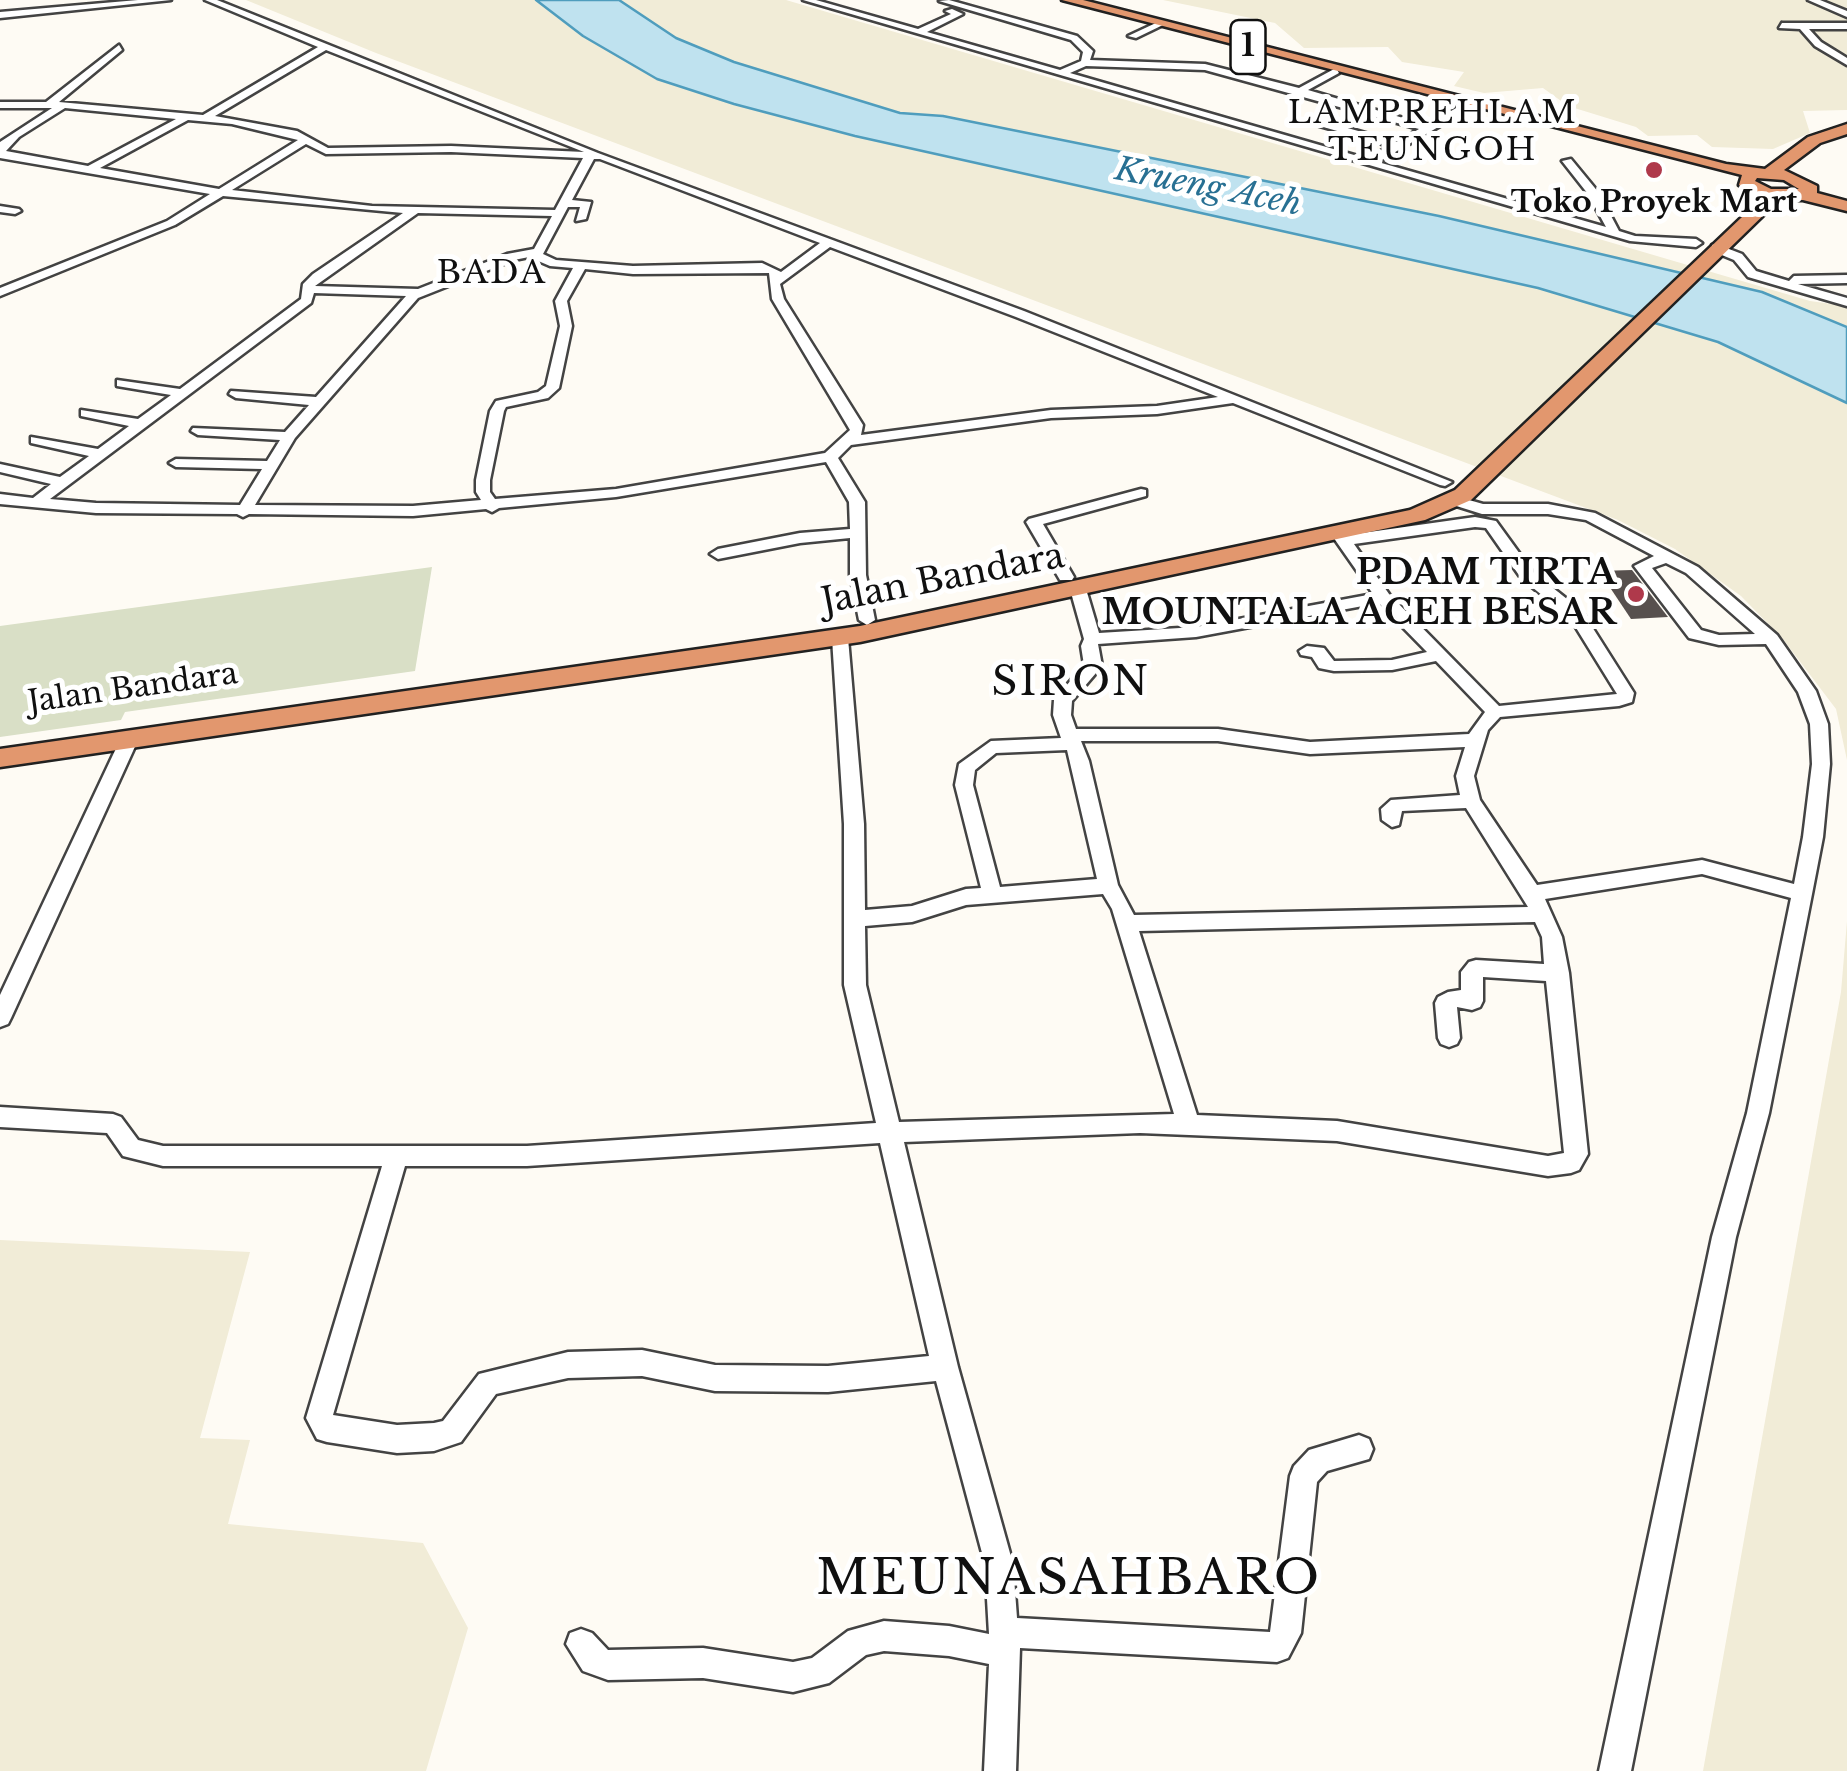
<!DOCTYPE html>
<html>
<head>
<meta charset="utf-8">
<style>
	body { margin:0 }
	canvas { display:block; background:#fefbf4 }
</style>
</head>
<body>
<canvas width="1847" height="1771"></canvas>
<script>
const ctx = document.querySelector('canvas').getContext('2d');
ctx.lineJoin = 'round';
function paint(path, color) {
  ctx.fillStyle = color;
  ctx.fill(path, 'evenodd');
}
function toPath(rows) {
  const path = new Path2D();
  for (const r of rows) {
    path.moveTo(r[0], r[1]);
    for (let i = 2; i < r.length; i += 2) path.lineTo(r[i], r[i + 1]);
  }
  return path;
}
function trace(path, color, width, dash) {
  ctx.strokeStyle = color;
  ctx.lineWidth = width;
  ctx.lineCap = dash ? 'butt' : 'round';
  ctx.setLineDash(dash || []);
  ctx.stroke(path);
}
function write(font, color, halo, rows, align = 'center') {
  ctx.font = font + ' "Libre Baskerville",serif';
  ctx.lineWidth = 10;
  ctx.setLineDash([]);
  ctx.textBaseline = 'middle';
  ctx.strokeStyle = halo;
  ctx.fillStyle = color;
  for (const [text, x, y, turn = 0] of rows) {
    ctx.save();
    ctx.translate(x, y);
    ctx.rotate((+turn || 0) * Math.PI / 180);
    ctx.textAlign = isNaN(turn) ? turn : align;
    if (halo) ctx.strokeText(text, 0, 0);
    ctx.fillText(text, 0, 0);
    ctx.restore();
  }
}
const farmland = toPath([
	[246,0,786,0,1810,301,1847,306,1847,760,1836,709,1782,638,1741,596,1675,549,1618,520,376,53],
	[1163,0,1847,0,1847,110,1803,111,1810,133,1773,149,1712,147,1697,135,1648,136,1636,127,1568,106,1543,88,1484,93,1454,86,1464,72,1402,62,1388,47,1304,48,1275,23],
	[1847,921,1847,1771,1703,1771,1841,992],
	[0,1240,250,1252,200,1438,250,1440,228,1524,423,1543,468,1628,426,1771,0,1771]
]);
const cemetery = toPath([
	[432,567,415,671,125,712,121,720,0,737,0,626]
]);
const water = toPath([
	[536,0,619,0,676,38,734,62,900,113,943,116,1439,216,1762,292,1847,327,1847,403,1718,342,1538,288,855,136,734,104,657,79,583,36,536,0]
]);
const building = toPath([
	[1632,570,1668,617,1631,619,1599,571]
]);
const minor = toPath([
	[138,0,171,0,0,18,0,12,138,0],
	[205,0,217,0,598,153,1024,311,1452,482,1445,486,1440,485,1233,403,1157,414,1051,418,851,445,838,458,865,502,866,575,875,620,867,625,859,620,850,575,850,538,800,543,718,559,710,554,718,549,800,533,850,529,849,502,826,462,616,497,499,508,492,512,486,509,413,516,249,514,243,517,237,514,96,513,0,504,0,494,33,498,51,484,0,472,0,464,60,477,89,456,31,443,31,437,98,449,129,426,81,416,81,410,138,419,171,395,117,386,117,380,180,389,301,299,303,284,313,274,403,213,223,196,175,225,0,296,0,288,167,221,210,194,0,158,0,142,52,108,0,108,0,102,46,102,119,45,122,50,59,102,203,115,318,47,205,0],
	[326,50,584,152,451,146,328,148,297,131,215,116,326,50],
	[65,108,176,119,88,166,6,151,19,137,65,108],
	[188,120,232,124,298,140,219,189,100,168,188,120],
	[306,144,326,154,451,152,583,158,555,210,372,206,232,190,306,144],
	[594,159,600,159,820,243,781,272,762,263,633,266,556,260,543,254,568,207,580,207,576,221,586,219,591,202,572,200,594,159],
	[418,213,552,216,534,249,507,254,418,289,315,286,418,213],
	[830,247,1016,317,1218,397,1157,406,1051,410,861,435,863,425,784,299,780,284,830,247],
	[529,257,550,266,573,268,555,301,560,326,546,386,538,392,496,401,490,411,476,480,476,492,481,500,413,506,255,505,295,438,418,298,514,260,529,257],
	[585,269,633,274,769,273,772,299,850,430,825,453,616,489,495,499,490,492,490,480,504,411,506,407,548,398,559,388,572,326,567,301,585,269],
	[314,293,406,296,316,397,231,391,229,394,236,398,309,405,285,432,193,428,191,431,198,435,280,440,267,461,176,459,169,463,176,467,262,469,240,505,96,503,50,499,311,303,314,293],
	[803,0,816,0,918,29,951,14,945,11,952,9,963,14,927,32,1060,70,1081,61,1083,52,1071,40,939,1,949,0,1077,36,1093,51,1090,60,1205,64,1299,88,1336,68,1339,73,1308,90,1427,125,1463,104,1471,104,1471,108,1378,162,1606,227,1588,194,1562,161,1571,159,1599,193,1619,231,1635,236,1696,239,1702,243,1696,247,1630,241,803,0],
	[1086,66,1205,70,1419,129,1397,142,1323,121,1330,112,1321,110,1313,124,1389,146,1368,159,1070,73,1086,66],
	[1808,0,1820,0,1847,11,1847,17,1808,0],
	[1158,22,1165,24,1136,38,1128,36,1158,22],
	[1782,23,1847,23,1847,29,1809,29,1821,42,1847,58,1847,65,1815,46,1800,29,1779,28,1782,23],
	[0,206,19,209,21,211,15,214,0,212,0,206],
	[1716,244,1742,254,1756,271,1789,281,1794,276,1847,275,1847,283,1798,284,1847,298,1847,306,1748,277,1734,260,1712,251,1712,245,1716,244],
	[1141,489,1146,490,1146,496,1043,524,1074,577,1072,580,1060,580,1026,522,1029,519,1141,489],
	[1455,496,1483,504,1548,504,1595,513,1698,567,1777,635,1816,691,1828,724,1830,764,1823,837,1812,894,1769,1113,1736,1237,1631,1771,1599,1771,1712,1237,1747,1113,1791,898,1702,874,1545,899,1562,937,1569,973,1588,1154,1579,1170,1571,1173,1548,1176,1337,1141,1140,1133,904,1142,958,1367,1013,1564,1017,1618,1270,1632,1290,1476,1294,1466,1309,1450,1359,1435,1369,1439,1373,1449,1369,1459,1327,1471,1317,1482,1301,1633,1288,1658,1277,1662,1020,1648,1016,1771,984,1771,989,1664,949,1656,884,1651,866,1655,829,1683,793,1692,703,1678,608,1680,583,1671,566,1644,570,1633,581,1629,592,1633,608,1650,703,1648,793,1662,812,1658,848,1631,884,1621,949,1626,989,1634,985,1564,936,1381,828,1392,715,1391,642,1376,568,1378,496,1394,461,1442,434,1451,397,1453,327,1442,317,1439,306,1418,382,1166,163,1166,123,1156,107,1133,0,1127,0,1107,113,1114,121,1117,138,1140,163,1146,527,1146,876,1123,844,985,844,824,832,638,834,634,840,633,848,638,864,824,865,910,912,906,966,889,981,888,955,785,959,764,991,741,1061,738,1053,715,1054,700,1084,665,1081,646,1084,639,1070,589,1072,586,1078,584,1086,589,1099,633,1196,627,1373,594,1331,534,1339,529,1348,535,1475,517,1496,521,1533,572,1582,611,1634,693,1632,702,1619,706,1500,717,1488,730,1474,776,1480,800,1537,885,1702,860,1794,884,1803,837,1812,764,1810,724,1798,692,1766,644,1719,645,1689,638,1634,566,1654,556,1586,520,1548,514,1482,514,1450,504,1450,498,1455,496],
	[1475,527,1486,528,1521,578,1570,618,1617,694,1499,706,1389,594,1354,544,1475,527],
	[1666,563,1686,573,1755,634,1719,635,1701,630,1652,568,1666,563],
	[1379,603,1427,652,1392,660,1334,661,1324,648,1307,646,1299,651,1301,655,1312,657,1319,668,1334,671,1392,670,1436,661,1485,712,1469,734,1310,742,1218,729,1076,729,1071,715,1072,701,1102,666,1098,644,1196,637,1379,603],
	[1081,741,1218,741,1310,754,1465,747,1456,776,1460,795,1391,800,1381,809,1382,820,1392,827,1399,825,1402,811,1466,808,1528,907,1134,915,1118,885,1089,761,1081,741],
	[1067,750,1097,879,1000,887,973,785,975,770,996,753,1067,750],
	[1103,894,1112,909,1174,1114,899,1122,866,985,865,926,912,922,966,905,1103,894],
	[1535,922,1542,937,1544,964,1476,960,1469,962,1461,972,1461,990,1448,992,1438,997,1435,1003,1438,1038,1441,1044,1449,1047,1457,1044,1460,1038,1457,1007,1472,1010,1480,1007,1483,1001,1483,977,1546,981,1564,1153,1548,1156,1337,1121,1197,1115,1139,931,1535,922],
	[880,1143,929,1356,828,1366,715,1365,642,1350,568,1352,479,1374,443,1421,434,1423,397,1425,333,1415,405,1166,527,1166,880,1143],
	[129,734,138,740,11,1018,8,1024,0,1027,0,995,120,740,129,734]
]);
const highway = toPath([
	[1062,0,1083,0,1726,164,1765,169,1808,137,1847,124,1847,134,1820,143,1784,170,1817,186,1817,193,1847,201,1847,211,1803,200,1779,200,1471,500,1425,520,860,642,0,767,0,749,860,626,1410,510,1455,490,1762,198,1739,185,1742,175,1062,0],
	[1757,178,1784,180,1799,189,1771,189,1755,181,1757,178]
]);
const markers = [
	[1654,170,10,"#af394b"],
	[1636,594,10,"#af394b"]
];
const farPoinames = [
	["Toko Proyek Mart",1654,204]
];
const farStreetnames = [
	["Jalan Bandara",133,689,-8]
];
const shields = [
	[1248,47,35]
];
const shieldNames = [
	["1",1248,47]
];
const farQuarternames = [
	["LAMPREHLAM",1433,114],
	["TEUNGOH",1433,151],
	["BADA",492,274]
];
const farWaternames = [
	["Krueng Aceh",1208,188,11]
];
const poiNames = [
	["PDAM TIRTA",1616,574],
	["MOUNTALA ACEH BESAR",1616,614]
];
const streetNames = [
	["Jalan Bandara",943,580,-11]
];
const quarterNames = [
	["SIRON",1071,684]
];
const nearQuarternames = [
	["MEUNASAHBARO",1069,1580]
];
paint(farmland, '#f1ecd7');
paint(cemetery, '#d9dfc6');
paint(water, '#bfe2ef');
trace(water, '#4f9dbd', 2.5);
paint(building, '#57504e');
trace(minor, '#434343', 5);
trace(highway, '#212121', 5);
paint(minor, '#fff');
paint(highway, '#e2976e');
for (const [x, y, r, color] of markers) {
  const dot = new Path2D();
  dot.arc(x, y, r, 0, 2 * Math.PI);
  ctx.fillStyle = color;
  ctx.fill(dot);
  trace(dot, '#fff', 4);
}
write('bold 30px', '#101010', '#fff', farPoinames);
write('30px', '#101010', '#fff', farStreetnames);
for (const [x, y, w] of shields) {
  const box = new Path2D();
  box.roundRect(x - w / 2, y - 27, w, 54, 8);
  ctx.fillStyle = '#fff';
  ctx.fill(box);
  trace(box, '#101010', 2.5);
}
write('bold 32px', '#101010', null, shieldNames);
ctx.letterSpacing = '2.5px';
write('32px', '#101010', '#fff', farQuarternames);
ctx.letterSpacing = '0px';
write('italic 32px', '#287093', '#fff', farWaternames);
write('bold 35px', '#101010', '#fff', poiNames, 'right');
write('35px', '#101010', '#fff', streetNames);
ctx.letterSpacing = '2.5px';
write('40px', '#101010', '#fff', quarterNames);
ctx.letterSpacing = '0px';
ctx.letterSpacing = '2.5px';
write('48px', '#101010', '#fff', nearQuarternames);
ctx.letterSpacing = '0px';
</script>
</body>
</html>
